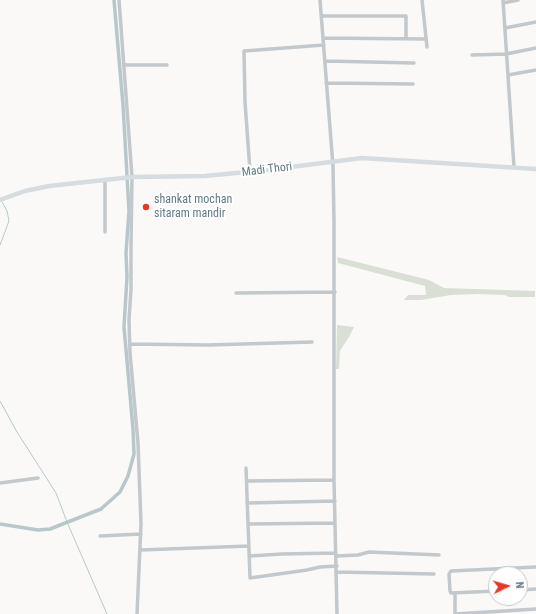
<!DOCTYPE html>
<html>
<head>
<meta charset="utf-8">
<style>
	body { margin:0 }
	#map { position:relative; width:536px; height:614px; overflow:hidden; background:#faf9f7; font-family:"Roboto Condensed",sans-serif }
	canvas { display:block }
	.north { position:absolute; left:488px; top:566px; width:40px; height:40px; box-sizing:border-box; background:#fff; border:1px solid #c1cacd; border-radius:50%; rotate:85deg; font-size:11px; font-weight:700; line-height:16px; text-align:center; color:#637a83 }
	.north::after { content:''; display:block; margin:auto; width:14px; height:18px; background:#ea3627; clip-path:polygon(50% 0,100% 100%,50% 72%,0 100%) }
</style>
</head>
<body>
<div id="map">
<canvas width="536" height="614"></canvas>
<div class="north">N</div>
</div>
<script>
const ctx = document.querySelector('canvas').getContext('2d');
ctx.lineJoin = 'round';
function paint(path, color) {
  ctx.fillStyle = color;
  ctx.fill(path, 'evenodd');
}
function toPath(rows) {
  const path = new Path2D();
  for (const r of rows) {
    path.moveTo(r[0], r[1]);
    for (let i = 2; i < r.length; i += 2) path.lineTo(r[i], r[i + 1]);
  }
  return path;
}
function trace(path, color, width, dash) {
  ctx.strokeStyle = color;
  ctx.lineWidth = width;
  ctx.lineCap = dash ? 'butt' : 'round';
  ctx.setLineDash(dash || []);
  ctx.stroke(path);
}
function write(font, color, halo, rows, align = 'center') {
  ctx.font = font + ' "Roboto Condensed",sans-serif';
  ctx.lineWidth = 4;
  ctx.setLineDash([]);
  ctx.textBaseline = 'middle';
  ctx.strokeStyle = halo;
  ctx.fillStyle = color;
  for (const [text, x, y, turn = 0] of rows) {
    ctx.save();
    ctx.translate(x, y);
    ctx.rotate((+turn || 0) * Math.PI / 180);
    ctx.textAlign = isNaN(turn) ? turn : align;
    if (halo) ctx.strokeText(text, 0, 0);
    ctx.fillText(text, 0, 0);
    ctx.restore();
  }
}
const green = toPath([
	[337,257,429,280,444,288,535,291,535,297,509,297,505,295,476,294,451,295,421,300,404,300,408,295,426,295,425,286,338,263],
	[337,325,354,327,349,337,340,351,339,369,336,369]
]);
const stream = toPath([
	[0,245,9,221,7,211,2,202],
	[0,401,17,432,56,493,67,522,107,614]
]);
const canal = toPath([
	[0,524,38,530,50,529,101,509,120,492,128,476,134,454,133,429,124,327,127,277,126,253,129,211,123,105,114,0]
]);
const minor = toPath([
	[119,0,132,177,131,247,131,289,129,320,130,353,138,443,141,524,137,614],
	[320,0,333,166,334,222,334,480,337,614],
	[422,0,427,47],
	[503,0,514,167],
	[503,3,518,0],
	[321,16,406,16,406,39],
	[505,28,536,22],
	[323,38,426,39],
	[472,55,506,54,536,48],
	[325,61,414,63],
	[124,65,167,65],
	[508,75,536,70],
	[326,83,413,84],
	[250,171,245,102,244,51,324,45],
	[105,232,105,180],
	[236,293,335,292],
	[130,344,208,345,312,342],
	[246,468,250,578,307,570,320,567,337,566],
	[247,481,334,480],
	[0,483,38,478],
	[247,503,335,501],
	[248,524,335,523],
	[100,536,141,534],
	[140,550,249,546],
	[249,556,282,554,336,553],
	[337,556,358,555,369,552,439,555],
	[337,572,434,574],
	[520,590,536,589],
	[496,591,451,593,450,591,449,574,451,571,536,567],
	[455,593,455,614,536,609]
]);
const major = toPath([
	[0,200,25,191,49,186,132,177,205,176,267,170,362,158,536,169]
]);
const markers = [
	[146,207,4,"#ea3627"]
];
const streetNames = [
	["Madi Thori",267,170,-7]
];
const poiNames = [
	["shankat mochan",154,200],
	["sitaram mandir",154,214]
];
paint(green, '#dadfd6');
trace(stream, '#b8c8ca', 1);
trace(canal, '#b8c8ca', 3.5);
trace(minor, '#c2c8cb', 3.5);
trace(major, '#d6dcdf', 4.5);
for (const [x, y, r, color] of markers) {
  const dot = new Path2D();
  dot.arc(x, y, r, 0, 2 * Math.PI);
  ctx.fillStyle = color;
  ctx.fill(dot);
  trace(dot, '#fff', 1.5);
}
write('12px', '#637a83', '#fff', streetNames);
write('12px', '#637a83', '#fff', poiNames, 'left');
</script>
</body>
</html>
